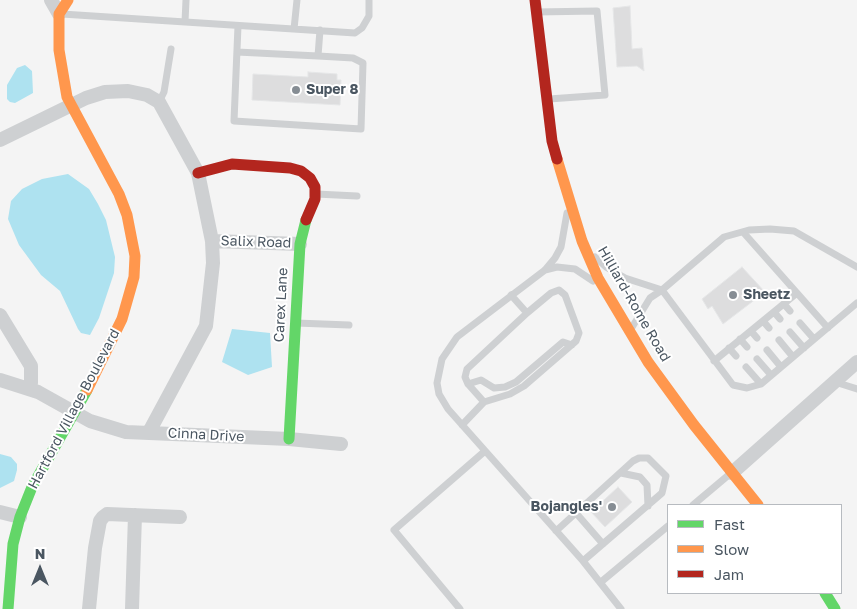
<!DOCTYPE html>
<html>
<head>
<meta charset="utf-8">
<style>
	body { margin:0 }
	#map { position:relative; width:857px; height:609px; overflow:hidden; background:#f4f4f4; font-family:"Golos Text",sans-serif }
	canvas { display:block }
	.legend { position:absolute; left:667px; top:504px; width:175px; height:90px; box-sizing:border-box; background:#fff; border:1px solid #b7bbc0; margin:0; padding:6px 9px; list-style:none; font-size:15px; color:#4a5661 }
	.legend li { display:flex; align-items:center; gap:10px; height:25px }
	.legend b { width:25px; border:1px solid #b7bbc0 }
	.north { position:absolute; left:15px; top:544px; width:50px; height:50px; -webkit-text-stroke:4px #fff; paint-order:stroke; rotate:0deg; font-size:14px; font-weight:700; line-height:20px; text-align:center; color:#4a5661 }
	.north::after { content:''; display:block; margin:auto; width:18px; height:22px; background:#4a5661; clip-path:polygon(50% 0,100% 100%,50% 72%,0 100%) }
</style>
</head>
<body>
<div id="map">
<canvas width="857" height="609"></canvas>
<ul class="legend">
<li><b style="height:6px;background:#63d668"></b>Fast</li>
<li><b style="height:6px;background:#ff974d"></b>Slow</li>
<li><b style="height:6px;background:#b3261e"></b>Jam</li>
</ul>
<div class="north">N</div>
</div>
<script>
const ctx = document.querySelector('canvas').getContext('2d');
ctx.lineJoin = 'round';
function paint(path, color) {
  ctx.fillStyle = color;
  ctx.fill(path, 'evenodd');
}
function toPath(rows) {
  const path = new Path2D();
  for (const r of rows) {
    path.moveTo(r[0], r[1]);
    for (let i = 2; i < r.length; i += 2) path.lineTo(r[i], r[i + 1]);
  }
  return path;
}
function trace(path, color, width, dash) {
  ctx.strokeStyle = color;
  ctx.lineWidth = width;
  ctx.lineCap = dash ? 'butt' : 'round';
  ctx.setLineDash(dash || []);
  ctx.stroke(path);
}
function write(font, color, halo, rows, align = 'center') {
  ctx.font = font + ' "Golos Text",sans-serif';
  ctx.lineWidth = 4;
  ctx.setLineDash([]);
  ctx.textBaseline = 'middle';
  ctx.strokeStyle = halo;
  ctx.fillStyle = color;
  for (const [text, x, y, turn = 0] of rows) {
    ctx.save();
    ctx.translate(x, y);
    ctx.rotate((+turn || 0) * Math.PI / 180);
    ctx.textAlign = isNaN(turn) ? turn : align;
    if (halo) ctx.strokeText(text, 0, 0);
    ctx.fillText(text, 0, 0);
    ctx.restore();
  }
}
const water = toPath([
	[25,65,32,71,33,93,15,103,10,102,7,99,7,85,17,68],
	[68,174,89,189,98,204,106,220,115,257,114,273,99,318,90,335,81,333,78,329,60,291,41,275,19,245,8,219,11,201,22,189,42,179],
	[232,329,270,333,272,367,248,375,222,362],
	[0,454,11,457,17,464,17,470,14,481,0,488]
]);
const building = toPath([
	[630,6,632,49,642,48,644,71,637,66,617,67,613,8,630,6],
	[308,72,337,74,337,80,341,80,340,105,252,100,253,74,308,77,308,72],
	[742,267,765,292,723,324,712,306,708,309,702,299,742,267],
	[618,487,632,502,605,527,591,512,618,487]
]);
const lane = toPath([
	[536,12,597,11,605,95,549,99],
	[62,14,355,33,362,28,369,16,369,0],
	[185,22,186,0],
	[238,26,234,121,361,129,363,63,353,58,318,56,320,30],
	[294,29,297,0],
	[237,52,318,56],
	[159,102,164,92,171,49],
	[316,194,357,196],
	[567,213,561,247,555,258,545,270,457,337,442,359,437,383,439,394,448,409,583,561,621,609],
	[743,232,828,328],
	[595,257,606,267,625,278,662,290,650,298,631,329],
	[857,267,794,231,770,229,749,230,724,237,662,290,733,385,747,388,761,384,857,303],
	[545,270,557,267,575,269,593,281],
	[511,295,527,313],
	[784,304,790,311],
	[774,312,780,319],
	[763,321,769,328],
	[296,323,349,325],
	[800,323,814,339],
	[751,331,757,338],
	[790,332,804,348],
	[740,339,747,347],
	[779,340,793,357],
	[729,348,736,356],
	[767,350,781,367],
	[757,359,771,375],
	[714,361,797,293],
	[746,367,761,384],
	[835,382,857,389],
	[468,384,481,380,494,388,505,387,516,382,563,342,572,345],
	[462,425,484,402,510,394,524,386,576,341,579,333,565,295,559,290,551,293,527,313,467,369,465,377,468,384,484,402],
	[621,473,640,477,647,485,648,506],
	[693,505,731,473],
	[576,513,603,544],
	[556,531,633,461,639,458,648,458,666,476,662,493,583,561],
	[601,582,668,526],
	[460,609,394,530,485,451]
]);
const street = toPath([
	[51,0,59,14],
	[0,140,86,98,105,92,128,91,147,95,159,102,198,173,212,241,213,263,206,326,149,432],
	[212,241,300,244],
	[0,315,31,366,31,383,27,387],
	[0,380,38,392,90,421,126,432,289,439,341,444],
	[732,473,857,362],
	[0,512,20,517],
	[89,609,95,548,100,521,103,517,107,514,180,517],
	[132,609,135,515]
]);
const fast = toPath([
	[289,439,300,244,306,220],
	[825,593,835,609],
	[8,609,13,544,20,517,32,487,87,390]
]);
const slow = toPath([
	[68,0,59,14,59,50,67,97,119,194,127,215,135,256,134,277,122,319,87,390],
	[557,159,582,241,598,278,648,362,694,425,758,505]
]);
const jam = toPath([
	[535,0,552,141,557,159],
	[198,173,232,164,290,168,301,171,310,178,315,187,315,199,306,220]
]);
const markers = [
	[296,90,5,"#868d94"],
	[733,295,5,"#868d94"],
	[612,507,5,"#868d94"]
];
const poiNames = [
	["Super 8",306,90],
	["Sheetz",743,295],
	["Bojangles'",602,507,"right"]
];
const streetNames = [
	["Salix Road",256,242,2],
	["Hilliard-Rome Road",634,304,60],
	["Carex Lane",281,305,-87],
	["Hartford Village Boulevard",74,409,-62],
	["Cinna Drive",206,435,3]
];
paint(water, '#aee2f0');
paint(building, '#ddddde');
trace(building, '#e5e6e7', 1);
trace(lane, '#ced0d2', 7);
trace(street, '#ced0d2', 14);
trace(fast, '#63d668', 11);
trace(slow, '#ff974d', 11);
trace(jam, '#b3261e', 11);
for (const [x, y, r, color] of markers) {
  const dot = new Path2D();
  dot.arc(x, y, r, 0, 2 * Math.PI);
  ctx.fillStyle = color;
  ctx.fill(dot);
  trace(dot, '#fff', 2);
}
write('bold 14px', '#4a5661', '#fff', poiNames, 'left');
write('14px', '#4a5661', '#fff', streetNames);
</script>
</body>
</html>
